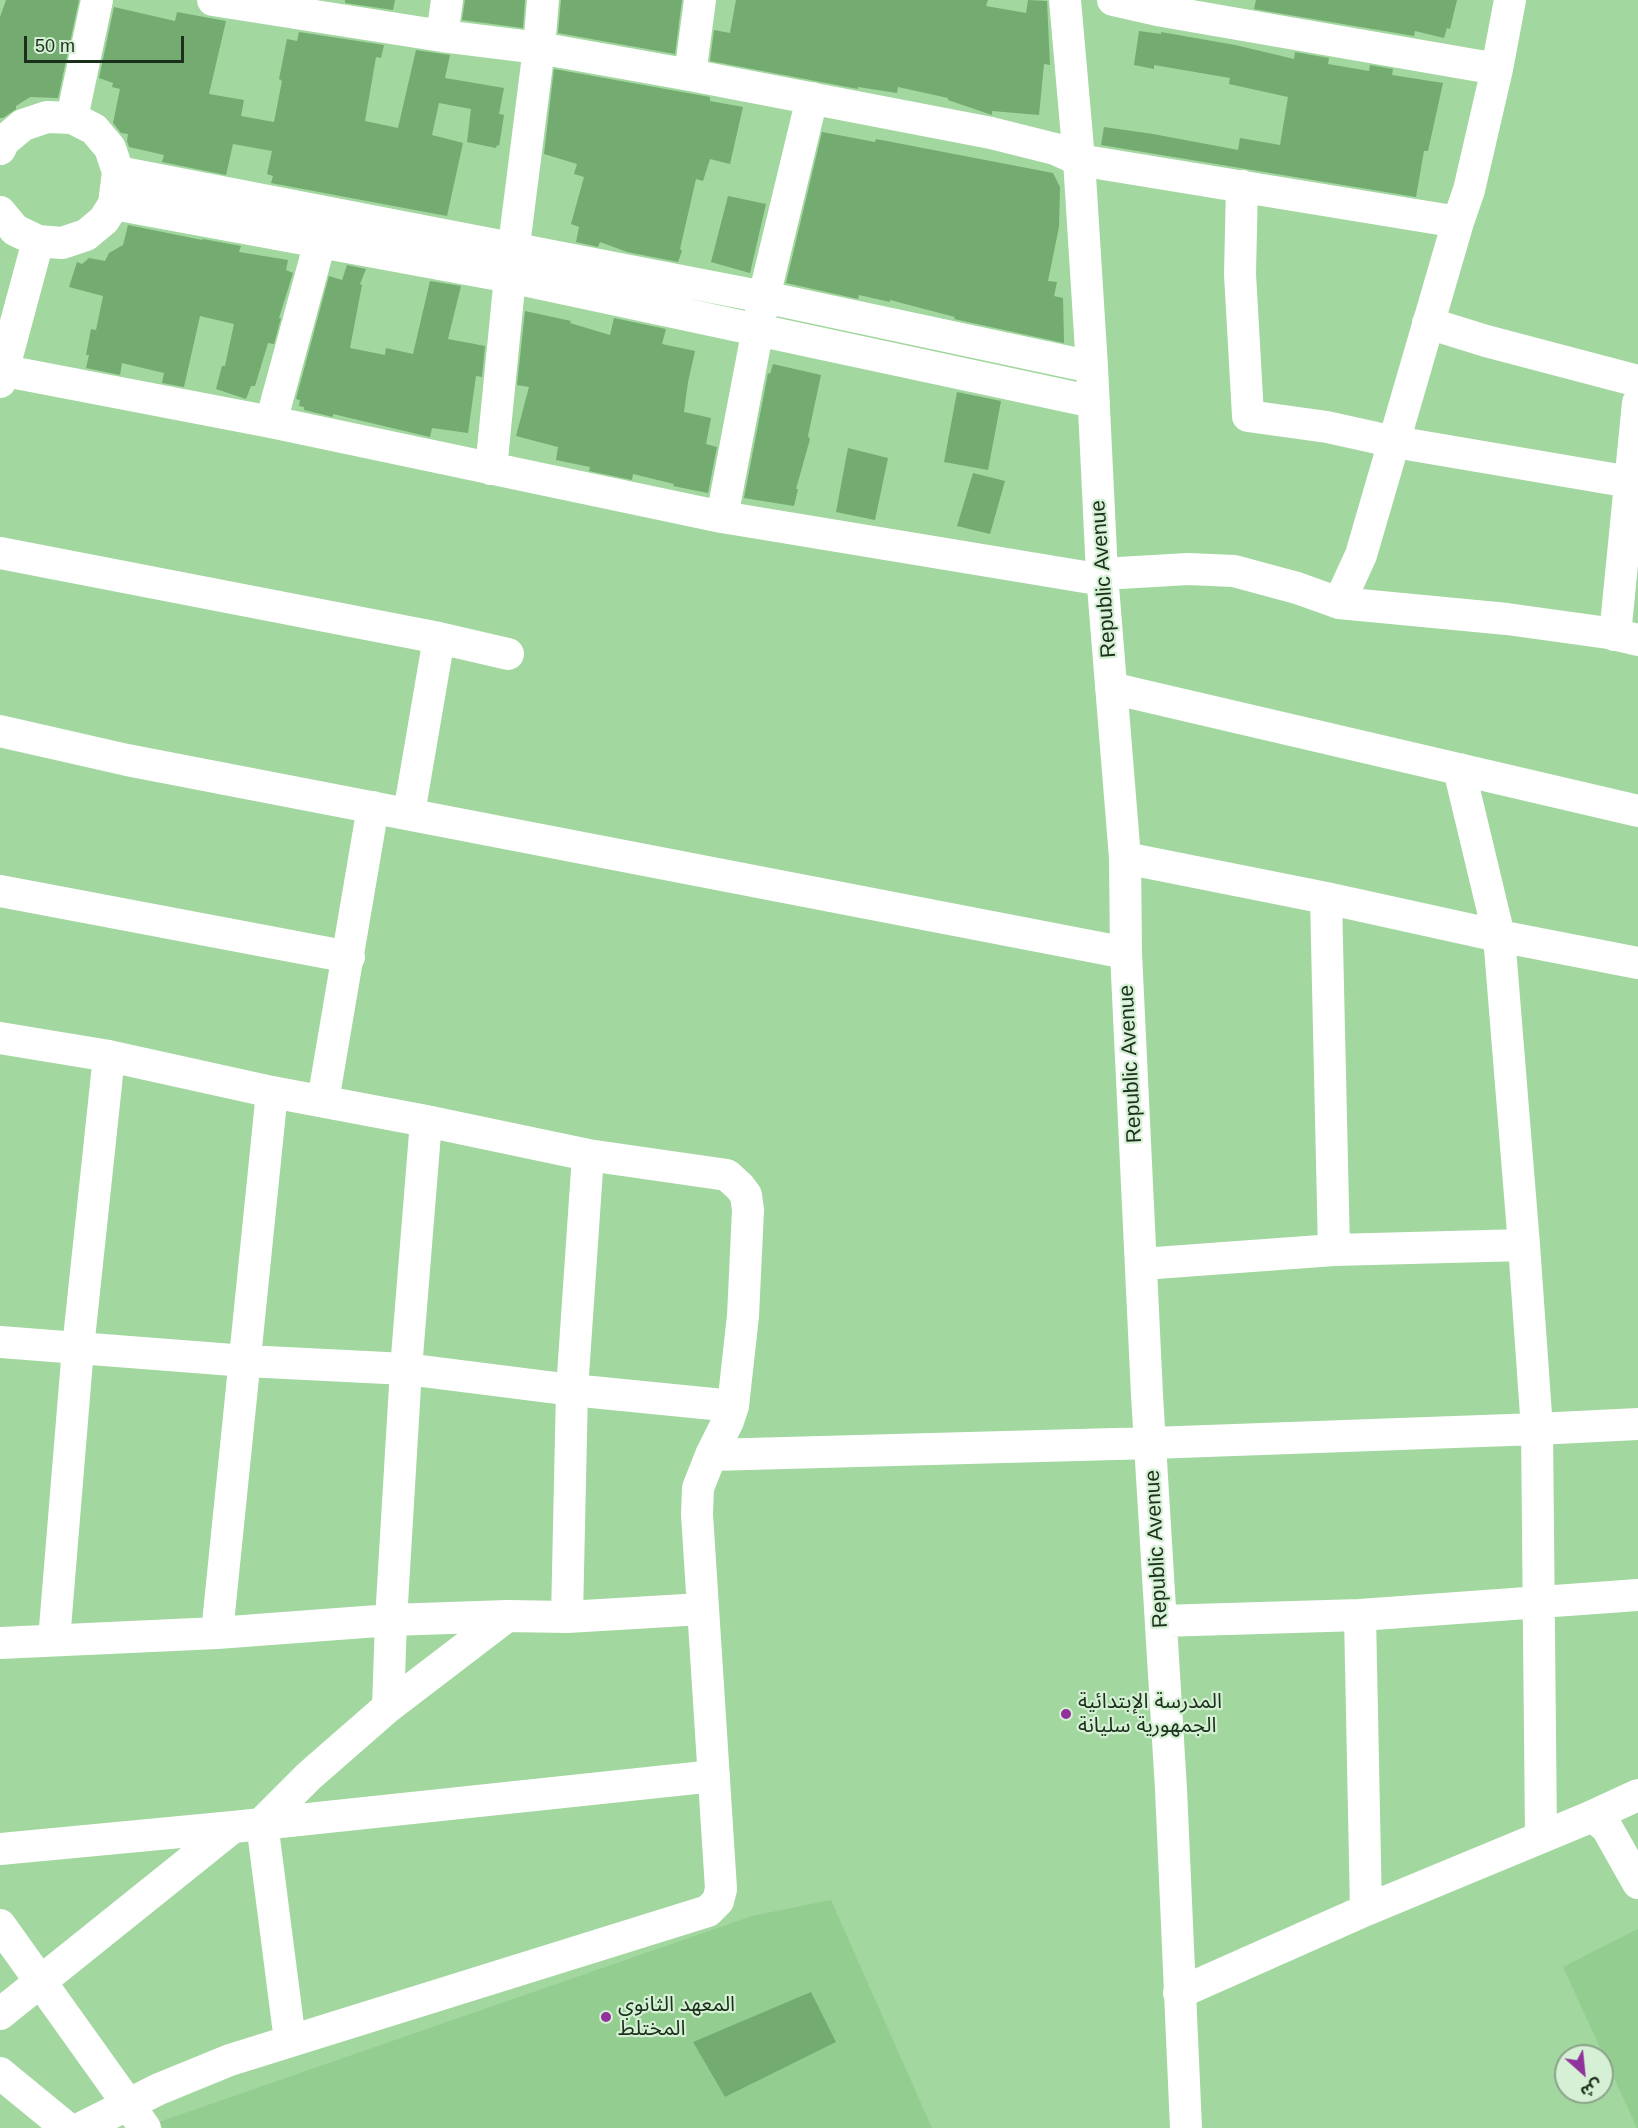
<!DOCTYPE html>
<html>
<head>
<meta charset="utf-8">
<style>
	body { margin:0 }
	#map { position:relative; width:1638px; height:2128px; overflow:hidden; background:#a2d79f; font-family:Helvetica,"Noto Sans Arabic",sans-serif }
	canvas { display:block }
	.north { position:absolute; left:1554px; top:2044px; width:60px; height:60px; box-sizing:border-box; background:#d5f0d4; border:2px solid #8ba38a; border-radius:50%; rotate:153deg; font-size:16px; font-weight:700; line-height:24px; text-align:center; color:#1b301a }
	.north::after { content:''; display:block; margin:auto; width:21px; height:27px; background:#91329c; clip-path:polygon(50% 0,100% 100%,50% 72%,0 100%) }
	.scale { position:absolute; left:24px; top:36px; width:160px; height:27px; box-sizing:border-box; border:3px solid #1b301a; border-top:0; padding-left:8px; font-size:18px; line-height:21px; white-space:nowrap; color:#1b301a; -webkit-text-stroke:4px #d5f0d4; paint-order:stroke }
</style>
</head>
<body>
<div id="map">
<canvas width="1638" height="2128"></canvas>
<div class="north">ش</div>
<div class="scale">50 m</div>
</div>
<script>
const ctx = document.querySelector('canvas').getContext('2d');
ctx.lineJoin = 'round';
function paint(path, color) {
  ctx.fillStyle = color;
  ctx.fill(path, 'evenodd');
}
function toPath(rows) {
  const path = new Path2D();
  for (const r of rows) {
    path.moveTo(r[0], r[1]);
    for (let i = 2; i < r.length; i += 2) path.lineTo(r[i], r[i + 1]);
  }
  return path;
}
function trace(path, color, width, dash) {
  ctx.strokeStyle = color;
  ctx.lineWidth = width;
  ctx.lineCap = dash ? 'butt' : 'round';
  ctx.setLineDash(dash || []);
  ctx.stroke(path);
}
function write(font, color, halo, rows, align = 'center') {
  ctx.font = font + ' Helvetica,"Noto Sans Arabic",sans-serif';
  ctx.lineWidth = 4.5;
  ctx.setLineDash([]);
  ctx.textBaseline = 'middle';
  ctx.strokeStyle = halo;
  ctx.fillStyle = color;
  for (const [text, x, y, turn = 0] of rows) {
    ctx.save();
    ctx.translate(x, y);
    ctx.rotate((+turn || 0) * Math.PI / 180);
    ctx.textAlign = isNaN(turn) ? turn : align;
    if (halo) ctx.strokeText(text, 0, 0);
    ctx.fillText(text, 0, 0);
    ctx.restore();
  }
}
const built = toPath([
	[831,1900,932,2128,163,2128,159,2122,752,1916],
	[811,1993,836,2042,725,2097,693,2042],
	[1638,1929,1638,2128,1637,2128,1563,1967]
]);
const building = toPath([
	[6,0,79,0,58,98,30,97,16,106,16,109,3,118,0,118,0,17],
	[345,0,395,0,393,10,345,3],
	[465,0,525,0,523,28,462,20],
	[561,0,682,0,675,54,558,33],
	[736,0,988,0,986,6,1026,13,1028,0,1047,1,1050,65,1044,64,1039,115,992,111,992,115,948,100,948,98,898,87,897,93,858,87,858,89,710,61,714,30,730,33],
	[1256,0,1457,0,1450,29,1447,28,1444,38,1415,31,1414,36,1254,9],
	[114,7,175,21,177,12,226,21,209,94,244,100,241,116,274,122,282,81,279,79,287,39,297,41,299,32,384,45,381,58,376,57,365,121,398,128,416,50,450,55,445,78,504,88,499,114,504,115,499,146,497,145,496,148,467,142,471,109,439,103,432,135,463,143,447,216,271,183,273,176,267,174,272,151,233,144,226,175,162,162,164,155,129,147,127,141,128,134,121,133,113,123,120,89,112,87,113,83,99,78],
	[1139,31,1161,34,1161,32,1235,45,1294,59,1295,52,1329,58,1328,64,1369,71,1370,65,1393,69,1392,75,1443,83,1428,151,1424,151,1416,197,1101,145,1104,127,1153,134,1238,150,1240,138,1280,145,1288,97,1229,84,1230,78,1154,65,1154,69,1134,65],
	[554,69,710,97,710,101,743,107,730,164,710,159,703,181,696,179,680,249,682,251,678,262,627,252,600,242,598,247,576,242,579,227,571,224,584,177,574,174,577,164,544,154],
	[822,132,875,142,876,139,1053,173,1060,187,1059,227,1048,281,1057,282,1054,296,1063,298,1064,343,954,319,955,317,890,300,890,302,859,295,858,299,786,283],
	[728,196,766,204,750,273,711,262],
	[128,225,202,240,203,239,241,246,239,252,288,260,286,270,293,273,279,318,281,318,274,344,268,343,255,386,251,386,246,399,216,389,222,366,225,366,234,324,200,316,184,387,162,383,164,373,122,363,120,375,86,368,89,355,86,355,91,329,96,330,103,296,69,287,77,262,82,264,89,258,105,261,109,253,123,245],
	[347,265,366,269,360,284,362,285,350,348,385,355,386,348,413,354,430,281,461,286,448,339,485,346,482,377,476,376,468,433,432,428,430,437,333,414,333,417,304,410,304,407,299,406,300,400,296,399,329,276,342,280],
	[525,311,571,321,570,323,610,335,614,318,666,329,662,344,695,351,688,382,684,412,711,418,706,444,717,447,708,493,673,486,674,484,633,474,632,480,589,471,590,467,556,460,558,447,516,436,529,387,517,385],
	[773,364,821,375,808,436,810,439,796,489,798,489,794,506,744,498,768,373,770,374],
	[957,392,1001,401,988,470,944,462],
	[848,448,888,458,875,520,836,512],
	[973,473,1005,481,990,534,957,526],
	[811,1992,836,2042,725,2097,693,2042]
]);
const minor = toPath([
	[213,0,442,36,539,48,690,75,991,133,1055,149,1079,160,1458,222],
	[1065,0,1079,160,1092,367,1102,574,1125,858,1126,953,1147,1395,1171,1789,1186,2128],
	[1113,0,1157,10,1497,69],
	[442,36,447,0],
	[690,75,700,0],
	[72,118,97,0],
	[0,149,4,141,23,125,47,117,72,118,94,129,110,148,118,172,114,204,104,220,86,235,62,243,38,241,15,230,0,212],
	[118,172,764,297,1092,367],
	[1242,186,1240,274,1248,416,1327,427,1395,442,1630,482],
	[114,204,510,277,1094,402],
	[1428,323,1486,341,1638,381],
	[0,370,271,422,722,517,1103,580],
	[0,382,38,241],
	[271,422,320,242],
	[491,469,510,277,539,48,543,0],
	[722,517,764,297,812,98],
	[0,553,439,638,508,654],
	[1102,574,1188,569,1234,571,1297,588,1339,603,1507,619,1608,633,1638,640],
	[1339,603,1361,555,1458,222,1469,190,1497,69,1510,0],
	[1615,635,1638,403],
	[1111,688,1638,811],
	[0,731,127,760,1126,953],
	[1459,769,1499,936,1524,1245,1537,1429,1541,1836],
	[409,813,439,638],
	[1125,858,1326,898,1499,936,1638,963],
	[0,891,349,957],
	[1326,898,1334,1250],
	[0,1038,109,1056,272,1092,426,1121,588,1155,727,1175,740,1187,746,1195,748,1210,743,1316,733,1406,728,1421,711,1455,698,1488,697,1514,721,1889,718,1901,708,1911,230,2060,159,2089,81,2128],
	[323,1101,373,807],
	[1142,1264,1334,1250,1524,1245],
	[0,1342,246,1361,406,1369,572,1390,733,1406],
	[711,1455,1152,1443,1537,1429,1638,1424],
	[1360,1615,1366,1910],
	[567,1617,572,1390,588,1155],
	[1161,1621,1360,1615,1638,1595],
	[217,1633,272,1092],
	[54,1640,78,1348,109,1056],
	[0,1643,217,1633,391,1620,507,1616,567,1617,702,1609],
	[388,1707,391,1620,406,1369,426,1121],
	[1588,1818,1638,1795],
	[0,1849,233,1827,714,1776],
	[0,1925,145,2128],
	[1179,1993,1366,1910,1588,1818,1598,1820,1607,1828,1638,1883],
	[0,2014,233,1827],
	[290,2041,262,1823,309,1776,388,1707,507,1616],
	[0,2073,67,2128]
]);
const markers = [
	[1066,1714,6,"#91329c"],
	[606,2017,6,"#91329c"]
];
const streetNames = [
	["Republic Avenue",1104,579,-94],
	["Republic Avenue",1131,1064,-93],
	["Republic Avenue",1157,1549,-93]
];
const poiNames = [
	["المدرسة الإبتدائية",1078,1702],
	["الجمهورية سليانة",1078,1726],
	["المعهد الثانوي",618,2005],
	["المختلط",618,2029]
];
paint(built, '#93ce90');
paint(building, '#73ab70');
trace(minor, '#fff', 32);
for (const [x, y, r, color] of markers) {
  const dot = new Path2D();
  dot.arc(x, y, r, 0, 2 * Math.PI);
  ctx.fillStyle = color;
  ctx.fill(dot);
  trace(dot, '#d5f0d4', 2);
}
write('21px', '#1b301a', '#d5f0d4', streetNames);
write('21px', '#1b301a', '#d5f0d4', poiNames, 'left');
</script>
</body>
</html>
